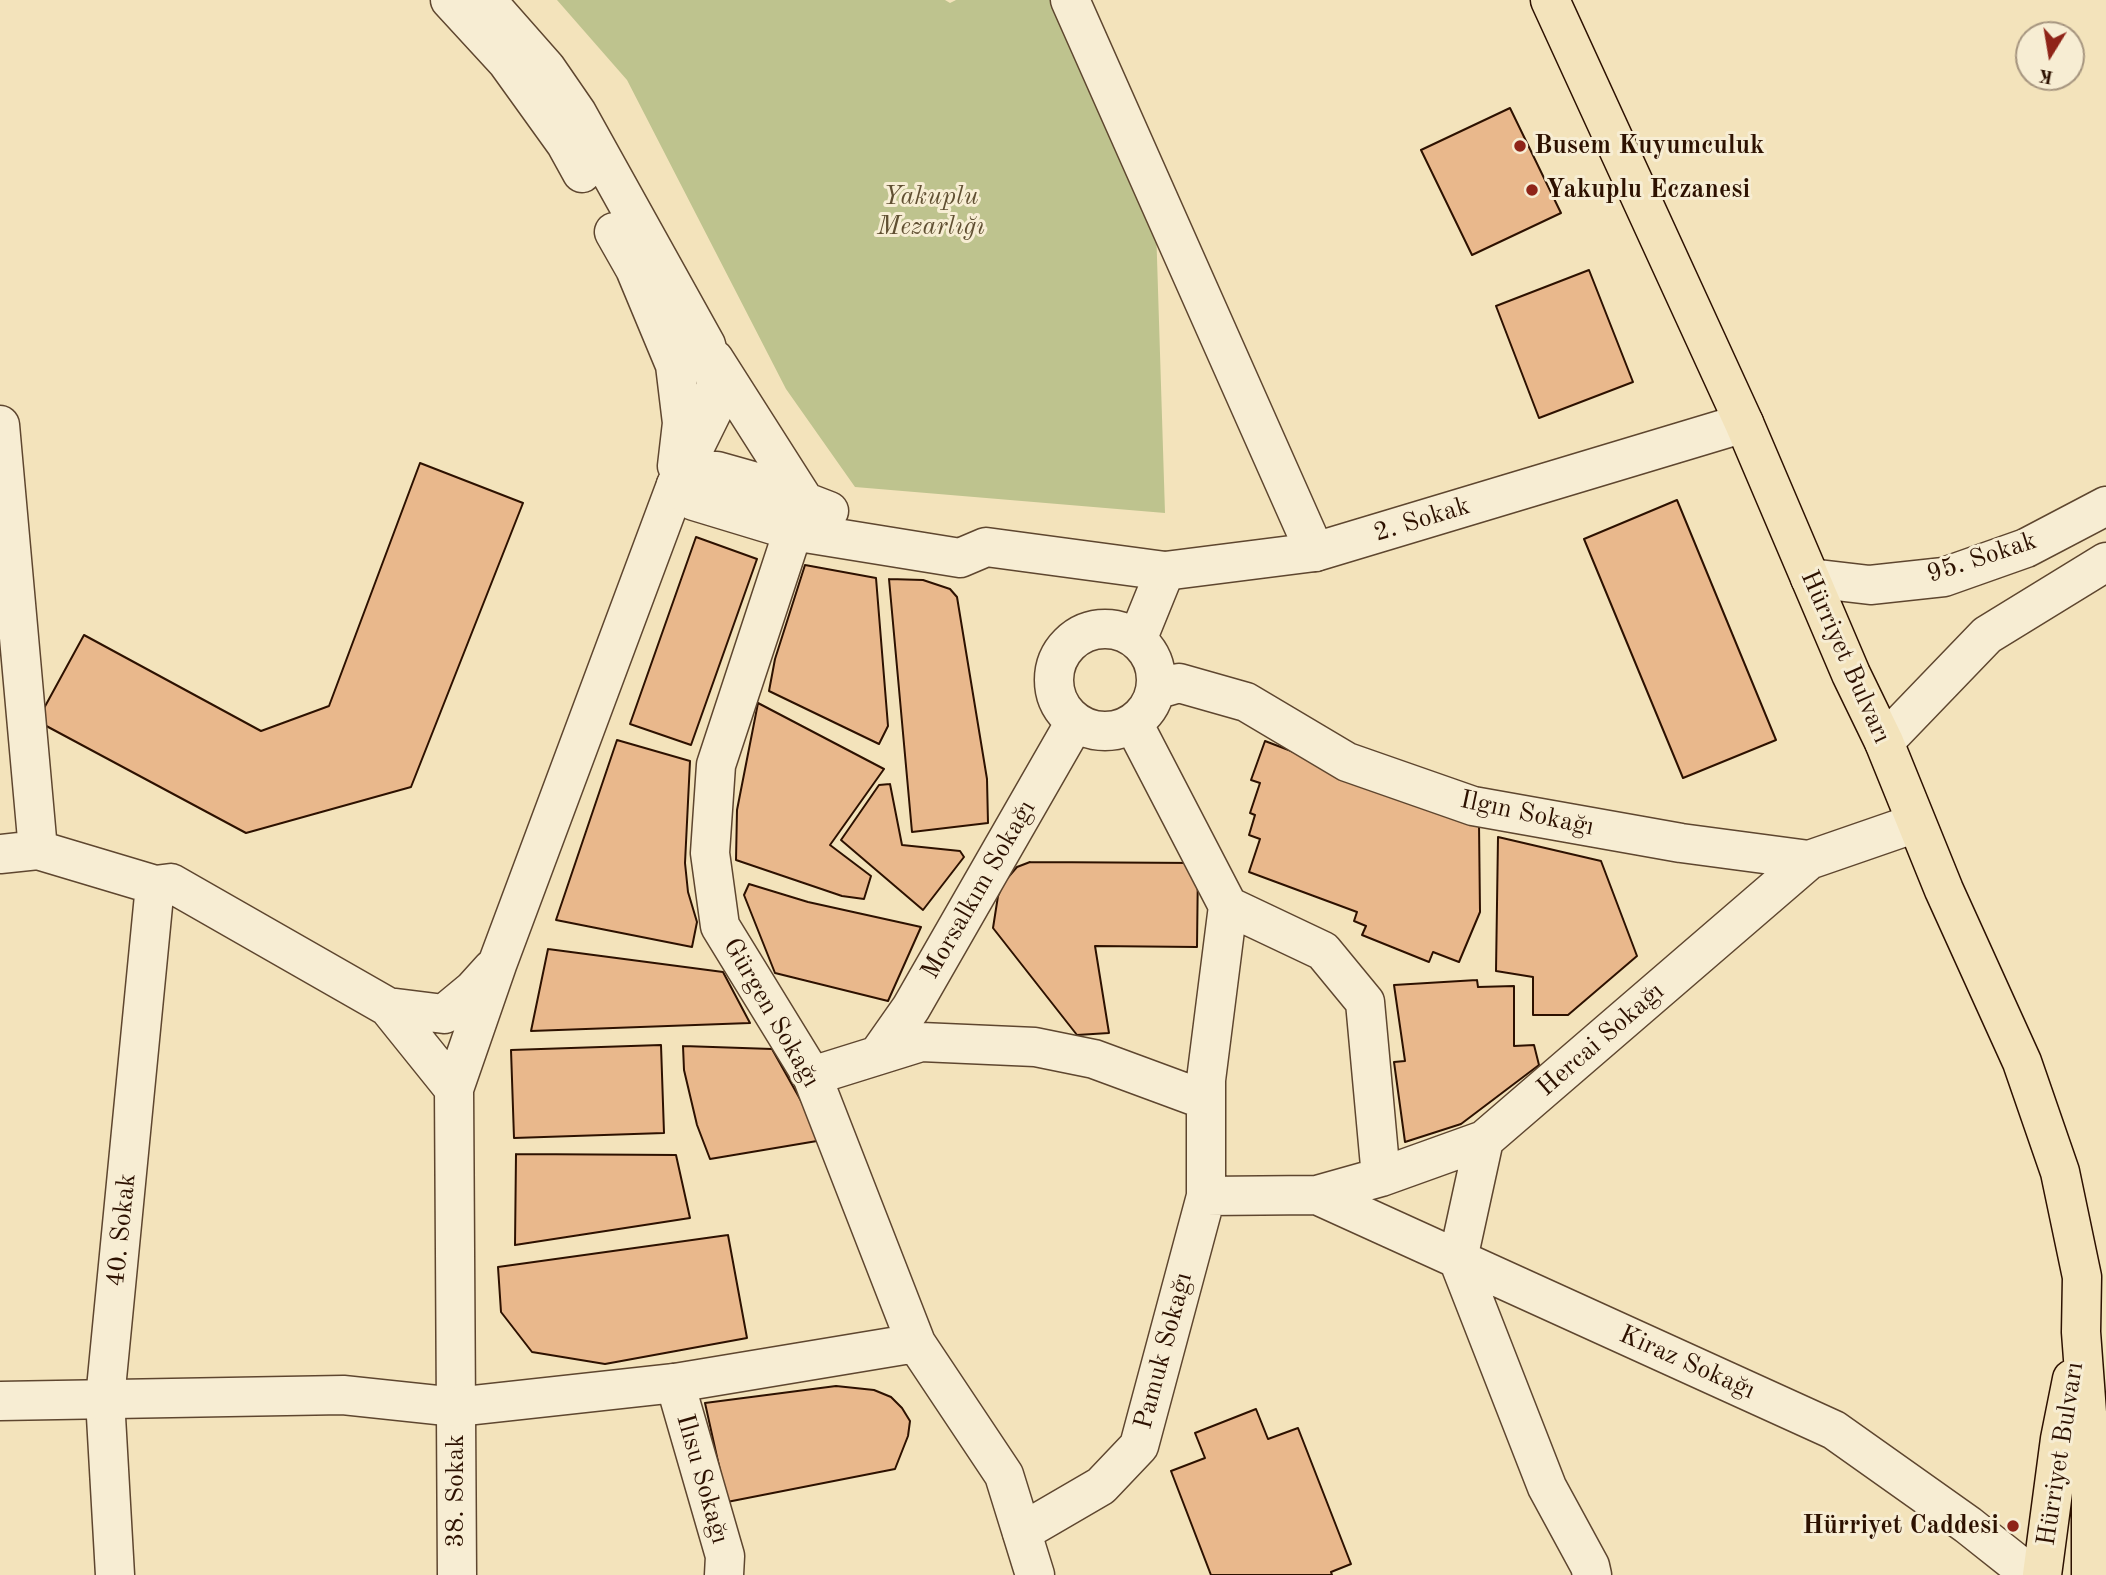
<!DOCTYPE html>
<html>
<head>
<meta charset="utf-8">
<style>
	body { margin:0 }
	#map { position:relative; width:2106px; height:1575px; overflow:hidden; background:#f3e3bb; font-family:"Old Standard TT",serif }
	canvas { display:block }
	.north { position:absolute; left:2015px; top:21px; width:70px; height:70px; box-sizing:border-box; background:#f7edd3; border:2px solid #a6957f; border-radius:50%; rotate:191deg; font-size:19px; font-weight:700; line-height:28px; text-align:center; color:#2d1100 }
	.north::after { content:''; display:block; margin:auto; width:24px; height:32px; background:#8f2418; clip-path:polygon(50% 0,100% 100%,50% 72%,0 100%) }
</style>
</head>
<body>
<div id="map">
<canvas width="2106" height="1575"></canvas>
<div class="north">K</div>
</div>
<script>
const ctx = document.querySelector('canvas').getContext('2d');
ctx.lineJoin = 'round';
function paint(path, color) {
  ctx.fillStyle = color;
  ctx.fill(path, 'evenodd');
}
function toPath(rows) {
  const path = new Path2D();
  for (const r of rows) {
    if (r.length === 3) {
      path.moveTo(r[0] + r[2], r[1]);
      path.arc(r[0], r[1], r[2], 0, 2 * Math.PI);
      continue;
    }
    path.moveTo(r[0], r[1]);
    for (let i = 2; i < r.length; i += 2) path.lineTo(r[i], r[i + 1]);
  }
  return path;
}
function trace(path, color, width, dash) {
  ctx.strokeStyle = color;
  ctx.lineWidth = width;
  ctx.lineCap = dash ? 'butt' : 'round';
  ctx.setLineDash(dash || []);
  ctx.stroke(path);
}
function write(font, color, halo, rows, align = 'center') {
  ctx.font = font + ' "Old Standard TT",serif';
  ctx.lineWidth = 6;
  ctx.setLineDash([]);
  ctx.textBaseline = 'middle';
  ctx.strokeStyle = halo;
  ctx.fillStyle = color;
  for (const [text, x, y, turn = 0] of rows) {
    ctx.save();
    ctx.translate(x, y);
    ctx.rotate((+turn || 0) * Math.PI / 180);
    ctx.textAlign = isNaN(turn) ? turn : align;
    if (halo) ctx.strokeText(text, 0, 0);
    ctx.fillText(text, 0, 0);
    ctx.restore();
  }
}
const green = toPath([
	[557,0,945,0,950,3,956,0,1059,0,1155,194,1165,513,855,487,786,389,627,80]
]);
const building = toPath([
	[1510,108,1561,213,1472,255,1421,150,1510,108],
	[1589,270,1633,382,1539,418,1496,306,1589,270],
	[420,463,523,503,411,787,246,833,37,721,84,635,261,731,329,706,420,463],
	[1677,500,1776,740,1683,778,1584,539,1677,500],
	[696,537,757,559,691,745,630,724,696,537],
	[805,565,876,578,888,726,879,744,769,691,775,659,805,565],
	[889,579,923,580,950,589,957,597,987,779,988,823,912,832,889,579],
	[758,703,884,769,830,845,871,876,864,899,842,896,736,860,737,810,758,703],
	[617,740,690,761,685,863,688,892,697,922,692,947,556,920,617,740],
	[1265,741,1479,823,1480,912,1459,962,1433,952,1429,962,1362,935,1366,926,1354,921,1357,912,1249,872,1260,839,1249,835,1255,815,1250,813,1260,783,1251,780,1265,741],
	[890,784,902,845,960,851,964,857,923,910,841,840,879,785,890,784],
	[1498,837,1601,861,1637,956,1568,1015,1533,1015,1533,977,1496,971,1498,837],
	[1030,862,1198,863,1197,947,1095,946,1109,1033,1077,1035,993,928,998,896,1004,882,1017,867,1030,862],
	[749,884,808,902,921,927,888,1001,775,973,744,895,749,884],
	[548,949,723,972,750,1023,531,1031,548,949],
	[1477,980,1478,987,1514,986,1514,1046,1534,1045,1539,1065,1461,1124,1405,1142,1394,1062,1405,1061,1394,985,1477,980],
	[661,1045,664,1133,514,1138,511,1050,661,1045],
	[683,1046,772,1049,823,1140,710,1159,697,1125,684,1070,683,1046],
	[516,1154,676,1155,690,1218,515,1245,516,1154],
	[728,1235,747,1338,605,1364,532,1352,501,1312,498,1267,728,1235],
	[836,1386,874,1390,891,1397,902,1408,910,1421,908,1436,895,1469,727,1502,705,1403,836,1386],
	[1256,1409,1268,1439,1298,1428,1351,1564,1331,1572,1332,1575,1211,1575,1171,1471,1205,1458,1195,1433,1256,1409]
]);
const minor = toPath([
	[1070,0,1315,552],
	[0,425,38,850,155,885,171,883,388,1007,454,1089,457,1575],
	[1810,578,1870,585,1944,577,2026,548,2106,506],
	[1105,680,51],
	[1137,640,1165,571],
	[1155,690,1179,683,1246,702,1347,762,1473,806,1681,843,1809,860,1916,823],
	[1133,723,1228,906,1323,951,1365,1002,1381,1177],
	[1884,742,1987,635,2106,562],
	[0,854,38,850],
	[388,1007,444,1014,473,990,492,969],
	[878,1055,911,1008,1075,722],
	[812,1076,921,1042,1035,1047,1094,1059,1205,1100],
	[454,1089,498,962,676,485],
	[1317,1195,1834,1430,1968,1525,2031,1575],
	[1206,1196,1206,1080,1228,906],
	[1458,1259,1484,1140,1809,860],
	[1458,1259,1547,1487,1590,1566,1592,1575],
	[675,1383,725,1556,724,1575],
	[1022,1532,1101,1486,1139,1446,1206,1196,1317,1195,1381,1177,1484,1140],
	[115,1575,105,1399,155,885]
]);
const tertiary = toPath([
	[450,0,507,62,566,144,582,173],
	[486,0,546,68,577,113,706,345,716,382,712,412,676,485],
	[614,232,635,269,675,365,682,423,677,466],
	[714,359,805,502],
	[676,485,694,501,793,531,960,558,986,547,1165,571,1315,552,1744,423],
	[676,485,693,471,717,471,749,480,829,511],
	[805,502,793,531,716,765,710,853,720,926,812,1076,916,1343,1004,1475,1035,1575],
	[0,1401,343,1395,456,1407,675,1383,916,1343]
]);
const primary = toPath([
	[1550,0,1744,423,1851,674,1884,742,1944,890,2022,1062,2060,1172,2082,1277,2081,1332,2091,1466,2091,1575],
	[2042,1575,2060,1439,2072,1379]
]);
const markers = [
	[1520,146,7,"#8f2418"],
	[1532,190,7,"#8f2418"],
	[2013,1526,7,"#8f2418"]
];
const poiNames = [
	["Busem Kuyumculuk",1534,146],
	["Yakuplu Eczanesi",1546,190],
	["Hürriyet Caddesi",1999,1526,"right"]
];
const parkNames = [
	["Yakuplu",931,197],
	["Mezarlığı",931,227]
];
const streetNames = [
	["2. Sokak",1422,520,-17],
	["95. Sokak",1982,558,-18],
	["Hürriyet Bulvarı",1845,657,66],
	["Ilgın Sokağı",1527,814,12],
	["Morsalkım Sokağı",979,890,-60],
	["Gürgen Sokağı",771,1013,60],
	["Hercai Sokağı",1601,1040,-41],
	["40. Sokak",122,1230,-84],
	["Pamuk Sokağı",1164,1351,-75],
	["Kiraz Sokağı",1687,1363,24],
	["Hürriyet Bulvarı",2061,1454,-81],
	["Ilısu Sokağı",702,1479,74],
	["38. Sokak",456,1491,-90]
];
paint(green, '#bec38e');
paint(building, '#e9b88c');
trace(building, '#2d1100', 2);
trace(minor, '#5e462f', 41);
trace(tertiary, '#5e462f', 41);
trace(primary, '#2d1100', 41);
trace(minor, '#f7edd3', 38);
trace(tertiary, '#f7edd3', 38);
trace(primary, '#f3e3bb', 38);
for (const [x, y, r, color] of markers) {
  const dot = new Path2D();
  dot.arc(x, y, r, 0, 2 * Math.PI);
  ctx.fillStyle = color;
  ctx.fill(dot);
  trace(dot, '#f7edd3', 2.5);
}
write('bold 26px', '#2d1100', '#f7edd3', poiNames, 'left');
write('italic 26px', '#604f32', '#f7edd3', parkNames);
write('26px', '#2d1100', '#f7edd3', streetNames);
</script>
</body>
</html>
